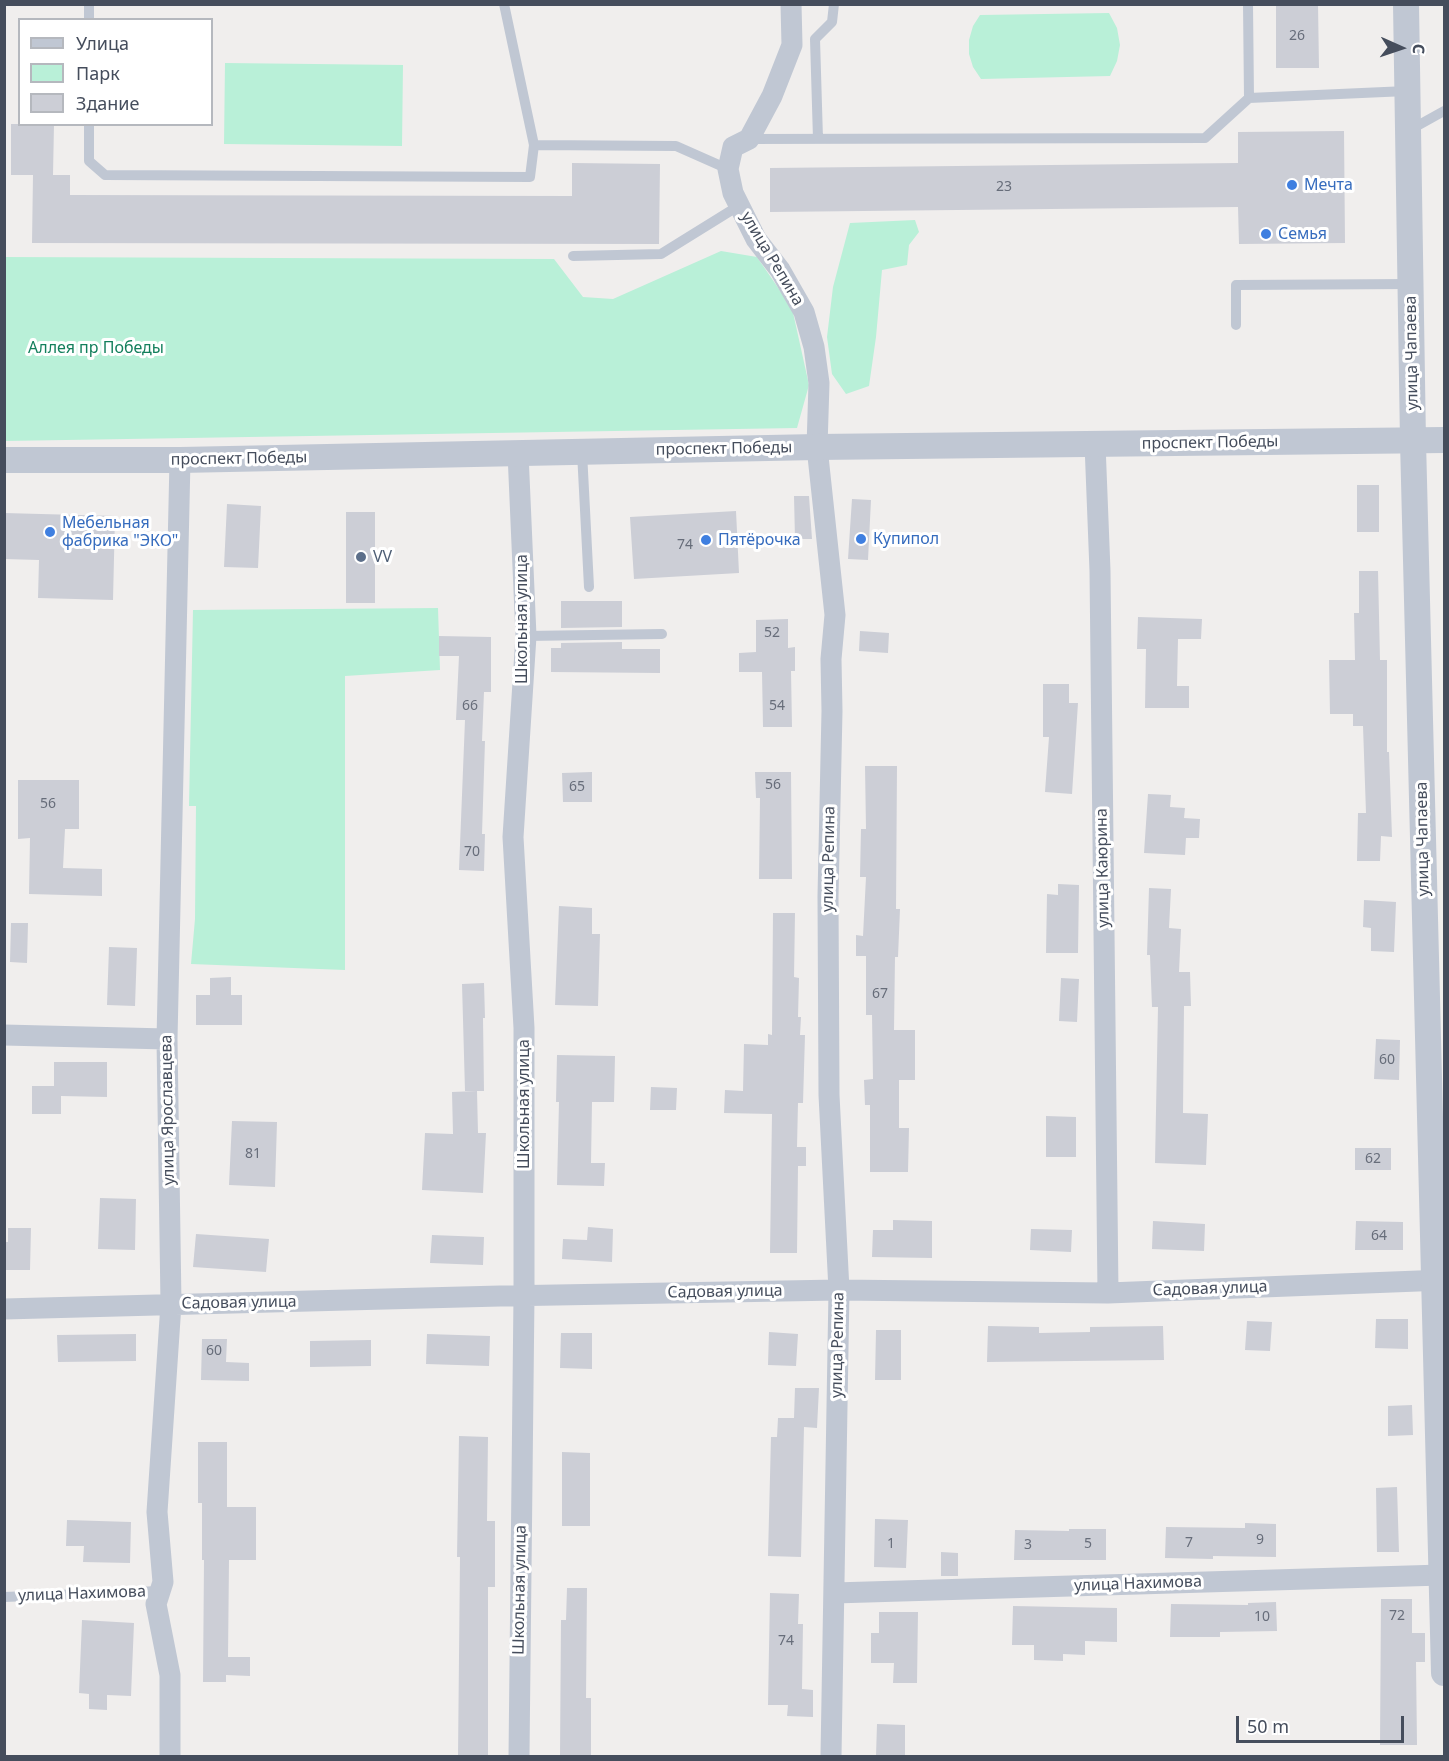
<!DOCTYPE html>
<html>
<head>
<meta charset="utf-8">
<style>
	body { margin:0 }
	#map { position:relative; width:1449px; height:1761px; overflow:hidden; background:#f0eeed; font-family:"Noto Sans",sans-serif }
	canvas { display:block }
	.frame { position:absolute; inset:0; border:6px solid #454d5c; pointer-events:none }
	.legend { position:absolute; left:18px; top:18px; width:195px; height:108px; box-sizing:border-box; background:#fff; border:2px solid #b5b8be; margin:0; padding:8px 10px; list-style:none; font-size:18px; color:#454d5c }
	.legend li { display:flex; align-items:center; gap:12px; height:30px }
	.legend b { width:30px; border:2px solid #b5b8be }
	.north { position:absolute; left:1371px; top:18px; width:60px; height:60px; -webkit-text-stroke:4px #fff; paint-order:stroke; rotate:93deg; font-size:16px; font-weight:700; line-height:24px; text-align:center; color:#454d5c }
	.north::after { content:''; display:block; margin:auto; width:21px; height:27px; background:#454d5c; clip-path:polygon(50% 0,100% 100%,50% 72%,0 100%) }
	.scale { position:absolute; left:1236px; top:1716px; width:168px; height:27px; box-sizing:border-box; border:3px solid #454d5c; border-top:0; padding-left:8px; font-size:18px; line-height:21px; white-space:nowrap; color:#454d5c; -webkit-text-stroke:4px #fff; paint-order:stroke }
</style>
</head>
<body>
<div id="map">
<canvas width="1449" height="1761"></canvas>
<div class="frame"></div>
<ul class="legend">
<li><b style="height:8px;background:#c0c7d3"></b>Улица</li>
<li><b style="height:16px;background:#b9f0d8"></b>Парк</li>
<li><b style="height:16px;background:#ccced6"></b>Здание</li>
</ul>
<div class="north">С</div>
<div class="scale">50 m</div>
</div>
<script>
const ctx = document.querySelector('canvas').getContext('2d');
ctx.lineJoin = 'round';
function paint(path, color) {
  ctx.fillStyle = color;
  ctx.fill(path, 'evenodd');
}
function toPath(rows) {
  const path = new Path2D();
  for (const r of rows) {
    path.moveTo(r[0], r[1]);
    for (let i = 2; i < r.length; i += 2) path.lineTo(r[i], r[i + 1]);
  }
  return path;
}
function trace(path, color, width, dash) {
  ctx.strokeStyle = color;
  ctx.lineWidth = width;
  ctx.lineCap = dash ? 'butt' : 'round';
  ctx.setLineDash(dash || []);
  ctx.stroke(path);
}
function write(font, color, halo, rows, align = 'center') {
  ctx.font = font + ' "Noto Sans",sans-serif';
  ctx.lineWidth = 6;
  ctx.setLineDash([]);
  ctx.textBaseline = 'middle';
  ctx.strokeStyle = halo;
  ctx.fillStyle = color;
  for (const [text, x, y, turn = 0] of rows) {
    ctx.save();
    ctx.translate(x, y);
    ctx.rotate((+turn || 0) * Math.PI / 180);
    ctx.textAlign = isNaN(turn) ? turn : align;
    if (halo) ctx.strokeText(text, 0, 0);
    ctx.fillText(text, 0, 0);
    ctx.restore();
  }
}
const green = toPath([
	[1109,13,1117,28,1120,45,1117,61,1110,76,981,79,973,67,969,54,969,40,973,26,980,15],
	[225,63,403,65,402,146,224,144],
	[915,220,919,232,909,245,907,265,882,270,876,337,869,386,846,394,832,374,827,337,833,287,850,223],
	[721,251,757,257,792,308,809,385,797,428,5,441,4,257,554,259,583,297,613,299],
	[438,608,440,670,345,676,345,970,191,964,195,919,196,806,189,806,193,610]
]);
const building = toPath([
	[1276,4,1318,4,1319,68,1276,68],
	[11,124,54,124,53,175,70,175,70,195,572,196,572,163,660,164,659,244,32,243,33,175,11,175],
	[1344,131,1345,243,1239,244,1238,207,770,212,770,168,1238,163,1238,132],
	[1357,485,1379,485,1379,532,1357,532],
	[794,496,809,496,812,539,795,539],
	[852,499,871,500,868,560,848,559],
	[227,504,261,506,258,568,224,567],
	[736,511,739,573,634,579,630,517],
	[346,512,375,512,375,603,346,603],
	[4,513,115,516,113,600,38,598,39,560,4,559],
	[1359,571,1378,571,1380,660,1387,660,1387,752,1389,752,1392,837,1381,836,1380,861,1357,861,1358,813,1366,813,1363,726,1353,726,1353,714,1330,714,1329,660,1355,660,1354,613,1359,613],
	[561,601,622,601,622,627,561,628],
	[1138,617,1202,619,1201,639,1178,639,1177,686,1189,686,1189,708,1145,708,1146,649,1137,649],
	[788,619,788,648,795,647,795,671,791,671,792,727,763,727,762,672,739,672,739,653,756,652,756,620],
	[860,631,889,633,888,653,859,651],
	[439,636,491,637,491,692,484,692,482,741,485,741,482,834,485,834,484,871,459,870,465,720,456,720,459,656,439,656],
	[622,642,622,649,660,649,660,673,551,672,551,648,561,648,561,643],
	[1043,684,1069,684,1069,703,1078,703,1072,794,1045,792,1049,737,1043,737],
	[865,766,897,766,896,909,900,909,898,957,895,957,894,1030,915,1030,915,1080,899,1080,899,1128,909,1128,908,1172,870,1172,870,1105,865,1105,864,1080,873,1079,872,1015,866,1015,866,956,856,956,856,935,863,936,866,877,860,877,861,829,866,829],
	[592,772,592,802,563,802,562,773],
	[755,772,791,772,792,879,759,879,760,798,756,798],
	[18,780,79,780,79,829,65,829,63,868,102,869,102,896,29,894,30,838,18,839],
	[1148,794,1171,795,1170,807,1185,808,1184,818,1200,819,1199,838,1186,838,1185,855,1144,853],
	[1058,884,1079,885,1078,953,1046,953,1047,894,1058,895],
	[1149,888,1171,889,1169,928,1181,929,1179,972,1190,972,1191,1006,1184,1006,1183,1113,1208,1114,1206,1165,1155,1163,1158,1007,1152,1007,1150,955,1147,955],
	[1364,900,1396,902,1394,952,1371,951,1371,928,1363,927],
	[559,906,592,908,592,934,600,934,598,1006,555,1005],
	[773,913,795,913,794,977,799,978,798,1017,801,1017,800,1035,805,1035,803,1103,798,1103,797,1147,806,1147,806,1166,798,1166,797,1253,770,1253,772,1114,724,1113,725,1090,743,1091,744,1044,768,1045,768,1034,772,1035],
	[11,923,28,923,27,963,10,962],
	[109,947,137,948,135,1006,107,1005],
	[231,977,231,995,242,995,242,1025,196,1025,196,995,210,995,210,978],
	[1061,978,1079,979,1077,1022,1059,1021],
	[484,983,485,1018,483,1018,484,1091,465,1091,462,984],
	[1376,1039,1400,1040,1399,1080,1374,1079],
	[557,1055,615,1056,614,1102,592,1102,591,1163,605,1163,604,1186,557,1185,559,1102,556,1102],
	[54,1062,107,1062,107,1097,61,1096,61,1114,32,1114,32,1086,54,1086],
	[651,1087,677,1088,676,1110,650,1110],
	[477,1091,478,1133,486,1133,483,1193,422,1190,425,1133,453,1134,452,1092],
	[1046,1116,1076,1117,1076,1157,1046,1157],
	[232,1121,277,1122,275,1187,229,1185],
	[1355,1148,1391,1148,1391,1170,1355,1170],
	[100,1198,136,1199,135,1250,98,1249],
	[893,1220,932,1221,932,1258,872,1257,873,1230,893,1230],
	[1153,1221,1205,1224,1204,1251,1152,1249],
	[1356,1221,1403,1222,1403,1250,1355,1250],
	[588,1227,613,1229,612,1262,562,1259,563,1239,587,1240],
	[8,1228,31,1228,30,1270,4,1270,4,1242,8,1242],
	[1031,1229,1072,1230,1071,1252,1030,1250],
	[196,1234,269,1239,266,1272,193,1267],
	[432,1235,484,1237,483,1265,430,1263],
	[1376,1319,1408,1319,1408,1349,1375,1348],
	[1247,1321,1272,1322,1270,1351,1245,1350],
	[988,1326,1039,1327,1039,1333,1090,1332,1090,1327,1163,1326,1164,1360,987,1362],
	[876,1330,901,1330,901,1380,875,1380],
	[769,1332,798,1334,796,1366,768,1365],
	[561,1333,592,1333,592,1369,560,1368],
	[136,1334,136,1361,58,1362,57,1335],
	[427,1334,490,1336,489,1366,426,1364],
	[202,1339,227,1339,226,1362,249,1363,249,1381,201,1380],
	[371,1340,371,1366,310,1367,310,1341],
	[795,1388,819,1388,817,1428,804,1427,801,1557,768,1556,771,1437,777,1437,778,1418,794,1418],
	[1412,1405,1413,1435,1388,1436,1388,1406],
	[459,1436,488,1437,487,1521,495,1521,495,1587,488,1587,488,1756,458,1756,460,1557,457,1557],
	[198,1442,227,1442,227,1507,256,1507,256,1560,229,1560,228,1657,250,1657,250,1676,226,1675,226,1682,203,1682,204,1560,202,1560,202,1503,198,1503],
	[562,1452,590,1453,590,1526,562,1526],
	[1397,1487,1399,1552,1377,1552,1376,1488],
	[875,1519,908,1520,906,1568,874,1567],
	[67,1520,131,1522,130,1563,83,1562,84,1546,66,1546],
	[1245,1523,1276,1524,1276,1557,1213,1556,1213,1559,1165,1558,1166,1527,1245,1528],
	[1069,1529,1106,1529,1106,1560,1014,1560,1015,1530,1069,1531],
	[941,1552,958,1553,958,1576,941,1576],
	[567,1588,587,1588,586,1698,591,1698,591,1756,560,1756,561,1620,566,1620],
	[770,1593,799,1594,798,1624,803,1624,802,1689,813,1690,813,1717,787,1716,788,1705,768,1705],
	[1381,1599,1412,1599,1412,1633,1425,1633,1425,1662,1416,1662,1417,1745,1380,1745],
	[1276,1602,1277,1631,1220,1632,1220,1637,1170,1637,1171,1604,1248,1605,1248,1603],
	[1013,1606,1117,1608,1117,1642,1085,1641,1085,1655,1063,1654,1063,1661,1034,1660,1034,1645,1012,1645],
	[879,1612,918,1612,917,1683,893,1683,894,1663,871,1663,871,1633,879,1633],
	[82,1620,134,1623,131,1696,107,1695,107,1710,89,1709,89,1694,79,1693],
	[877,1724,905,1725,905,1756,876,1756]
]);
const service = toPath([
	[504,4,534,145,676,146,728,169],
	[1248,4,1249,98],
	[89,20,89,4],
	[89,124,89,161,105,175,530,177,534,145],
	[1408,131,1444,111],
	[749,139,1205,138,1249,98,1407,91],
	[818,139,815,39,832,22,834,4],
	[573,256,661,254,740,205],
	[1236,325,1236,285,1410,284],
	[582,452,589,587],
	[526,636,662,634],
	[4,1597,160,1591]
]);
const minor = toPath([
	[791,4,792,45,772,96,749,139,733,147,728,169,733,193,756,239,780,270,804,312,814,347,819,383,817,447,835,615,831,659,832,711,828,896,829,1095,839,1290,831,1756],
	[1095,444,1100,571,1108,1293],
	[518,453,526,636,513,837,524,1028,524,1295,519,1756],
	[4,1035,167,1039],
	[4,1309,500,1296,839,1290,1108,1293,1444,1280],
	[834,1593,1442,1575],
	[170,1756,170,1675,156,1604,163,1582,157,1512,171,1304,167,1039,180,460]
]);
const tertiary = toPath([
	[1406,4,1413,441,1444,1673],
	[4,460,180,460,817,447,1444,440]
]);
const markers = [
	[1292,185,6,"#3f7fe0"],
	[1266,234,6,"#3f7fe0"],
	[50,532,6,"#3f7fe0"],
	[861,539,6,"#3f7fe0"],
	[706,540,6,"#3f7fe0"],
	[361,557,6,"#5c6f8a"]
];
const numberNames = [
	["26",1297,36],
	["23",1004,187],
	["74",685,545],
	["52",772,633],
	["66",470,706],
	["54",777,706],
	["56",773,785],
	["65",577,787],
	["56",48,804],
	["70",472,852],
	["67",880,994],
	["60",1387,1060],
	["81",253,1154],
	["62",1373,1159],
	["64",1379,1236],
	["60",214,1351],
	["9",1260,1540],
	["7",1189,1543],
	["1",891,1544],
	["5",1088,1544],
	["3",1028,1545],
	["72",1397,1616],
	["10",1262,1617],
	["74",786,1641]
];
const shopNames = [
	["Мечта",1304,185],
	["Семья",1278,234],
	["Мебельная",62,523],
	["фабрика \"ЭКО\"",62,541],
	["Купипол",873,539],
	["Пятёрочка",718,540]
];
const streetNames = [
	["улица Репина",772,259,59],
	["улица Чапаева",1412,353,-91],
	["проспект Победы",1210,443,-1],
	["проспект Победы",724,449,-1],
	["проспект Победы",239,459,-1],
	["Школьная улица",522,619,-90],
	["улица Чапаева",1423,839,-91],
	["улица Репина",829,859,-89],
	["улица Каюрина",1103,868,-91],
	["Школьная улица",524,1104,-90],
	["улица Ярославцева",168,1110,-91],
	["Садовая улица",1210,1289,-2],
	["Садовая улица",725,1292,-1],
	["Садовая улица",239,1303,-1],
	["улица Репина",838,1345,-89],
	["улица Нахимова",1138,1584,-2],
	["Школьная улица",520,1590,-89],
	["улица Нахимова",82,1594,-2]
];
const parkNames = [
	["Аллея пр Победы",96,348]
];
const serviceNames = [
	["VV",373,557]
];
paint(green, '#b9f0d8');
paint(building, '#ccced6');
trace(service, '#c0c7d3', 10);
trace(minor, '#c0c7d3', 21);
trace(tertiary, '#c0c7d3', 26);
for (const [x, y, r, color] of markers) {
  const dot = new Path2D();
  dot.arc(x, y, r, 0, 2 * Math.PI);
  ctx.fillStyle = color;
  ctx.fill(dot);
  trace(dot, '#fff', 2);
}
write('14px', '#676d7a', null, numberNames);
write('16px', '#366cbe', '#fff', shopNames, 'left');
write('16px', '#454d5c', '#fff', streetNames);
write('16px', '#137f5c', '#fff', parkNames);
write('16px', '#4e5e75', '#fff', serviceNames, 'left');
</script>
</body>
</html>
